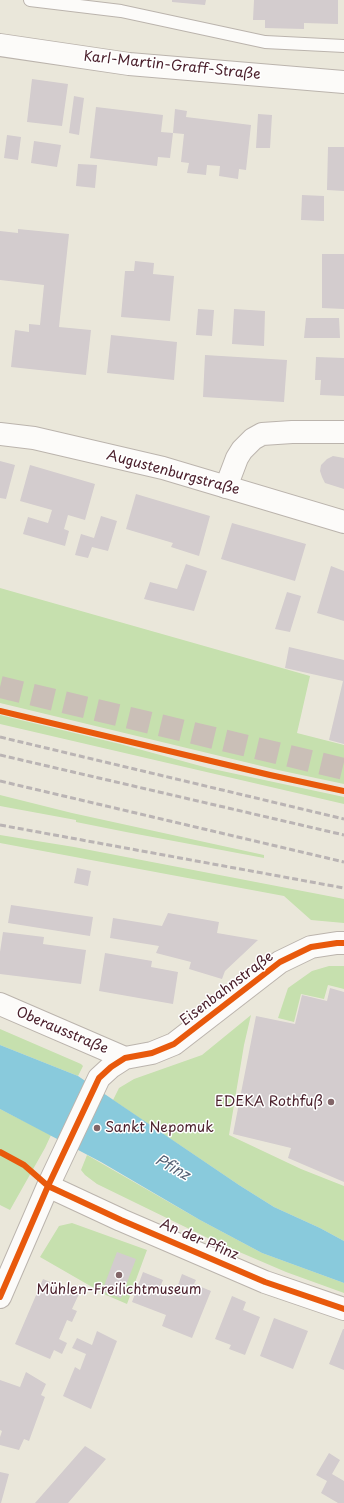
<!DOCTYPE html>
<html>
<head>
<meta charset="utf-8">
<style>
	body { margin:0 }
	canvas { display:block; background:#eae7da }
</style>
</head>
<body>
<canvas width="344" height="1503"></canvas>
<script>
const ctx = document.querySelector('canvas').getContext('2d');
ctx.lineJoin = 'round';
function paint(path, color) {
  ctx.fillStyle = color;
  ctx.fill(path, 'evenodd');
}
function toPath(rows) {
  const path = new Path2D();
  for (const r of rows) {
    path.moveTo(r[0], r[1]);
    for (let i = 2; i < r.length; i += 2) path.lineTo(r[i], r[i + 1]);
  }
  return path;
}
function trace(path, color, width, dash) {
  ctx.strokeStyle = color;
  ctx.lineWidth = width;
  ctx.lineCap = dash ? 'butt' : 'round';
  ctx.setLineDash(dash || []);
  ctx.stroke(path);
}
function write(font, color, halo, rows, align = 'center') {
  ctx.font = font + ' "Playpen Sans",sans-serif';
  ctx.lineWidth = 3;
  ctx.setLineDash([]);
  ctx.textBaseline = 'middle';
  ctx.strokeStyle = halo;
  ctx.fillStyle = color;
  for (const [text, x, y, turn = 0] of rows) {
    ctx.save();
    ctx.translate(x, y);
    ctx.rotate((+turn || 0) * Math.PI / 180);
    ctx.textAlign = isNaN(turn) ? turn : align;
    if (halo) ctx.strokeText(text, 0, 0);
    ctx.fillText(text, 0, 0);
    ctx.restore();
  }
}
const green = toPath([
	[0,588,310,676,297,733,344,745,344,784,278,770,0,703],
	[0,715,120,744,208,768,344,797,344,804,0,724],
	[0,795,72,813,264,855,264,858,126,832,76,822,76,820,0,806],
	[0,835,74,847,344,899,344,923,311,920,284,896,0,843],
	[329,966,344,966,344,989,328,985,324,999,301,994,294,1022,278,1018,288,988,312,971],
	[251,1015,244,1045,229,1135,301,1169,344,1186,344,1241,320,1228,274,1207,239,1185,113,1100,119,1088,134,1079,202,1055],
	[0,1029,81,1064,83,1066,78,1076,0,1045],
	[0,1109,51,1135,45,1148,10,1210,0,1205],
	[87,1155,200,1220,262,1253,344,1283,344,1293,286,1272,216,1242,97,1184,85,1175,81,1170],
	[72,1223,147,1250,127,1304,106,1295,40,1257,59,1226]
]);
const water = toPath([
	[0,1045,78,1076,239,1185,274,1207,320,1228,344,1241,344,1283,262,1253,200,1220,101,1162,0,1109]
]);
const building = toPath([
	[172,0,206,0,205,5,172,2],
	[254,0,338,0,338,24,304,23,304,29,265,28,265,20,253,20],
	[32,79,68,84,62,126,27,122],
	[74,96,84,98,79,135,69,133],
	[96,107,163,115,161,132,173,133,170,158,158,157,157,166,90,158],
	[175,109,187,111,186,117,251,125,246,170,239,169,238,179,219,176,220,166,207,165,206,175,187,173,189,163,181,162,184,134,173,133],
	[258,114,272,115,270,148,256,148],
	[7,135,21,137,18,160,4,158],
	[34,141,61,145,57,167,31,163],
	[328,147,344,147,344,191,327,190],
	[78,164,97,165,95,188,76,186],
	[302,195,324,196,324,221,301,220],
	[18,229,69,234,59,327,91,330,86,375,11,367,15,330,29,332,29,324,40,325,44,285,0,280,0,231,18,233],
	[322,254,344,254,344,309,322,308],
	[135,261,154,263,153,274,174,276,170,321,121,317,125,271,134,271],
	[198,309,214,310,212,336,196,335],
	[234,309,265,311,264,346,232,344],
	[306,318,339,318,340,338,304,338],
	[111,335,177,342,174,380,107,373],
	[205,355,287,360,284,402,203,397],
	[316,357,344,358,344,396,320,395,321,380,315,380],
	[333,456,344,458,344,489,325,483,322,477,320,471,321,465,327,459],
	[0,461,15,465,6,499,0,498],
	[30,465,95,484,85,520,68,515,64,529,69,531,65,546,23,534,28,517,48,523,52,510,20,501],
	[136,494,210,516,199,556,171,547,173,543,126,529],
	[101,516,117,521,108,551,92,547,88,558,75,555,81,534,94,538],
	[232,523,306,544,295,581,221,559],
	[186,564,207,571,194,611,144,599,150,582,177,589],
	[331,566,344,571,344,621,317,613],
	[287,592,301,596,290,632,275,629],
	[289,647,344,660,344,744,329,740,343,681,285,668],
	[77,868,91,871,88,886,74,883],
	[11,905,93,917,90,936,8,923],
	[168,913,219,922,217,933,258,940,225,971,222,979,189,969,191,962,156,953,159,946,110,938,113,918,162,926],
	[3,932,44,937,43,944,86,950,81,984,0,974,0,952],
	[105,953,152,961,151,967,178,972,173,1004,99,991],
	[330,988,344,992,344,1182,288,1158,291,1148,233,1134,256,1016,295,1024,302,995,327,1001],
	[117,1252,136,1259,121,1298,102,1291],
	[143,1272,163,1280,159,1290,174,1296,182,1274,196,1280,194,1284,211,1291,192,1338,162,1326,166,1315,132,1302],
	[43,1279,79,1294,72,1309,77,1311,72,1322,67,1320,59,1339,67,1343,62,1354,54,1350,50,1359,15,1344],
	[232,1296,246,1302,243,1310,260,1317,245,1355,229,1349,231,1345,215,1339],
	[274,1318,308,1331,293,1369,260,1356],
	[343,1329,344,1329,344,1370,329,1364],
	[97,1331,117,1341,91,1409,63,1396,75,1367,80,1370,86,1354,72,1348,77,1338,92,1345],
	[26,1372,46,1384,41,1395,45,1397,29,1441,24,1439,19,1450,0,1445,0,1437,2,1431,0,1430,0,1380,20,1387],
	[85,1446,106,1459,68,1503,35,1503],
	[329,1453,340,1460,332,1474,344,1481,344,1503,338,1503,321,1493,327,1481,316,1475],
	[0,1472,9,1474,1,1503,0,1503]
]);
const highwayTunnel = toPath([
	[0,687,344,769]
]);
const lane = toPath([
	[30,0,121,11,265,42,344,46]
]);
const street = toPath([
	[0,45,129,64,344,82],
	[226,487,237,458,242,450,253,439,262,434,292,432,344,432],
	[0,1004,125,1058],
	[48,1186,121,1220,265,1282,344,1309],
	[0,1297,48,1186,99,1078,111,1067,125,1058,152,1053,174,1044,280,962,311,947,337,943,344,943]
]);
const secondary = toPath([
	[0,434,34,438,163,468,344,522]
]);
const rail = toPath([
	[0,737,344,819],
	[0,755,344,835],
	[0,781,344,862],
	[0,825,344,888]
]);
const cycleway = toPath([
	[0,711,270,775,344,791],
	[0,1152,24,1165,48,1186,121,1220,265,1282,344,1309],
	[0,1297,48,1186,99,1078,111,1067,125,1058,152,1053,174,1044,280,962,311,947,337,943,344,943]
]);
const markers = [
	[331,1102,4,"#826568"],
	[97,1128,4,"#826568"],
	[119,1275,4,"#826568"]
];
const streetNames = [
	["Karl-Martin-Graff-Straße",172,66,6],
	["Augustenburgstraße",173,473,15],
	["Eisenbahnstraße",227,989,-37],
	["Oberausstraße",62,1031,23],
	["An der Pfinz",199,1240,23]
];
const poiNames = [
	["EDEKA Rothfuß",323,1102],
	["Sankt Nepomuk",105,1128,"left"],
	["Mühlen-Freilichtmuseum",119,1290,"center"]
];
const waterNames = [
	["Pfinz",172,1168,29]
];
paint(green, '#c6e0ae');
paint(water, '#89cadc');
paint(building, '#d3ccce');
trace(highwayTunnel, '#cabfb7', 22, [22, 11]);
trace(lane, '#bbb4ad', 14);
trace(street, '#bbb4ad', 24);
trace(secondary, '#bbb4ad', 24);
trace(lane, '#fcfbf9', 12);
trace(street, '#fcfbf9', 22);
trace(secondary, '#fcfbf9', 22);
trace(rail, '#bab4b4', 3, [6, 3]);
trace(cycleway, '#e8590c', 6);
for (const [x, y, r, color] of markers) {
  const dot = new Path2D();
  dot.arc(x, y, r, 0, 2 * Math.PI);
  ctx.fillStyle = color;
  ctx.fill(dot);
  trace(dot, '#fff', 1.5);
}
write('14px', '#4a1f2b', '#fff', streetNames);
write('14px', '#4a1f2b', '#fff', poiNames, 'right');
write('italic 15px', '#525e72', '#fff', waterNames);
</script>
</body>
</html>
